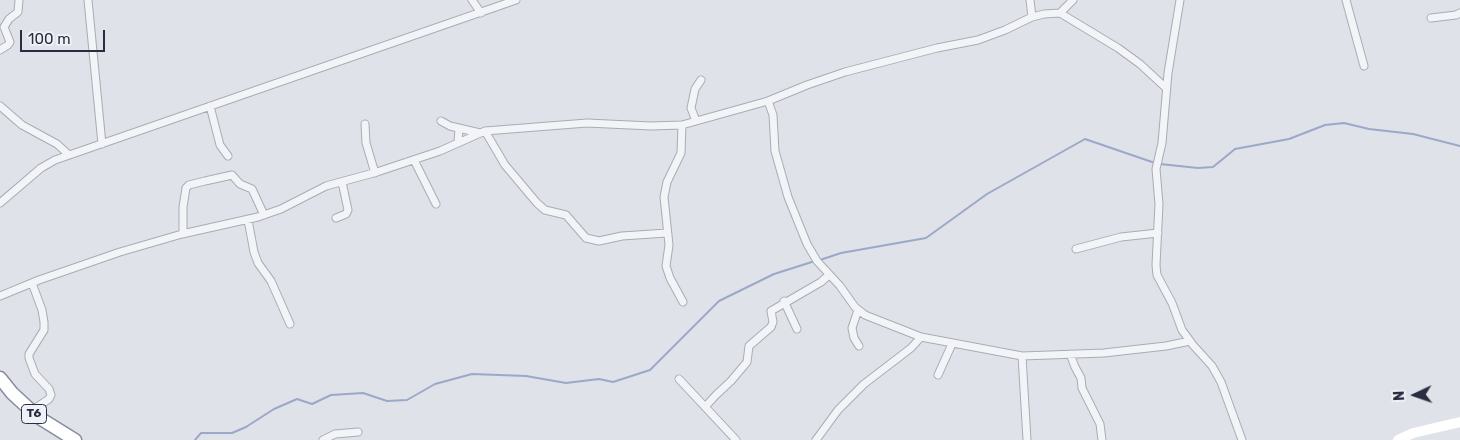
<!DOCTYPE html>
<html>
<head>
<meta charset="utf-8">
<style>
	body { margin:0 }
	#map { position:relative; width:1460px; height:440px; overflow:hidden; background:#e0e2e9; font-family:Rubik,sans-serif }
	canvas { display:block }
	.north { position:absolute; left:1390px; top:370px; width:50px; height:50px; -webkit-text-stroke:4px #f0f1f6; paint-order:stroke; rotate:267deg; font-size:14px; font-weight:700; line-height:20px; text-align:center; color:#292d40 }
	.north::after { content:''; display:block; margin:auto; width:18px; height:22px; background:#292d40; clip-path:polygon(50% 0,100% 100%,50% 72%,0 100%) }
	.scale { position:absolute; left:20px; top:30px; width:85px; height:22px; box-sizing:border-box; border:2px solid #292d40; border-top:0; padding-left:6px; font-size:15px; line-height:18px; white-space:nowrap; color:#292d40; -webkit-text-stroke:4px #f0f1f6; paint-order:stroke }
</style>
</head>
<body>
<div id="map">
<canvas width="1460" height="440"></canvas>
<div class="north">N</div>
<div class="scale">100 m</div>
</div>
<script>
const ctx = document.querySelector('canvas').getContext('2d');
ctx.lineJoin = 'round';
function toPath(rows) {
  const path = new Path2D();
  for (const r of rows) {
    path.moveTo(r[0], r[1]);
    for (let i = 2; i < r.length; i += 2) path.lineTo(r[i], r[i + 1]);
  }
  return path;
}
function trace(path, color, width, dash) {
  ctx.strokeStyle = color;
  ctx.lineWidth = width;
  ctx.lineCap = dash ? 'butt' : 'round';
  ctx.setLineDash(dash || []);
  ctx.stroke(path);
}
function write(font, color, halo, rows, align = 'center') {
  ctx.font = font + ' Rubik,sans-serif';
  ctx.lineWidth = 4.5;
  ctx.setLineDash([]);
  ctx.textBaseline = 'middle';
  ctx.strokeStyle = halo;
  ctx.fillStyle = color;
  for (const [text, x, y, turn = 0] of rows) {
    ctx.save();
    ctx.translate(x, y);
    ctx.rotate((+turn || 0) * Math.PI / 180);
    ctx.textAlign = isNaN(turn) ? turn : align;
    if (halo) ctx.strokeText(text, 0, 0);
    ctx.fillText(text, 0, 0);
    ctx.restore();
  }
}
const stream = toPath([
	[1160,164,1198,168,1213,167,1235,149,1289,139,1325,125,1344,123,1369,129,1413,134,1460,146],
	[820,260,841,253,926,238,987,194,1085,139,1155,163],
	[195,440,201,433,232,433,246,427,274,409,297,399,312,404,331,395,363,393,387,401,407,400,435,384,472,374,526,376,566,383,599,379,613,382,650,370,719,301,774,274,815,261]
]);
const street = toPath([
	[88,0,102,144],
	[472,0,481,13],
	[1030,0,1032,17],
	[1180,0,1168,73,1162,143,1156,169,1159,204,1156,265,1157,275,1172,303,1182,330,1193,345,1212,366,1221,382,1242,440],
	[1346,0,1364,66],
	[1060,13,1118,48,1140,64,1166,88],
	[1431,18,1456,15,1460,13],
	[0,50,8,45,10,42,4,27,9,19,18,12,19,0],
	[768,101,773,115,775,151,788,197,807,244,817,261,840,286,855,307,865,315,921,337,1022,356,1104,353,1166,346,1190,341],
	[0,106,22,125,57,144,69,155],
	[210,106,220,145,228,156],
	[441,121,450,126,480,133],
	[696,121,691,108,695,89,701,80],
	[365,124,366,143,375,173],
	[682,125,681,153,667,182,664,197,669,245,666,266,670,278,683,302],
	[485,131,505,165,537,203,545,210,566,215,586,238,599,241,622,236,667,233],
	[458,143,459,128],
	[414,160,436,204],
	[0,203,41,168,55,160,516,0],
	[336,218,346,214,348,210,342,182],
	[248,220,254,252,258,263,271,281,290,324],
	[183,234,183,207,186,188,189,185,205,181,232,175,240,184,252,189,264,215],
	[1076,249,1121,237,1158,233],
	[0,296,39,280,120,252,182,234,258,217,281,209,326,186,377,172,440,151,485,131,587,123,651,126,682,125,768,101,807,85,845,72,937,48,978,40,1005,30,1032,17,1044,14,1060,13,1073,0],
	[784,301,797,329],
	[858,310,852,328,854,338,859,346],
	[1070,354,1075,367,1081,378,1082,388,1100,424,1102,440],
	[1022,356,1027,440],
	[938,375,952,344],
	[679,379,736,440],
	[705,407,716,395,731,381,747,362,749,346,771,327,773,322,771,311,821,282,829,275],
	[31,411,49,399,51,395,49,389,35,374,29,358,29,354,44,330,44,322,42,310,32,283],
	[323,440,335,434,358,432],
	[816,440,838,410,864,384,911,348,921,337]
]);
const secondary = toPath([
	[1398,440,1413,433,1460,422]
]);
const highway = toPath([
	[0,378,12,393,38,417,75,440]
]);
const shields = [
	[34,414,25]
];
const shieldNames = [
	["T6",34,414]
];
trace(stream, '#9ca8c8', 2);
trace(street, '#a9acb6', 9);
trace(highway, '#888c9f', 15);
trace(street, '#f3f4f7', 7);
trace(secondary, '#fff', 10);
trace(highway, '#fff', 12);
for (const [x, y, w] of shields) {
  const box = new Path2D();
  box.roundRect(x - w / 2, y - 9.5, w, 19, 4);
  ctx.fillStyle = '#f0f1f6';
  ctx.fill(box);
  trace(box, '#292d40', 1);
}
write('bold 12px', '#292d40', null, shieldNames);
</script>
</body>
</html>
